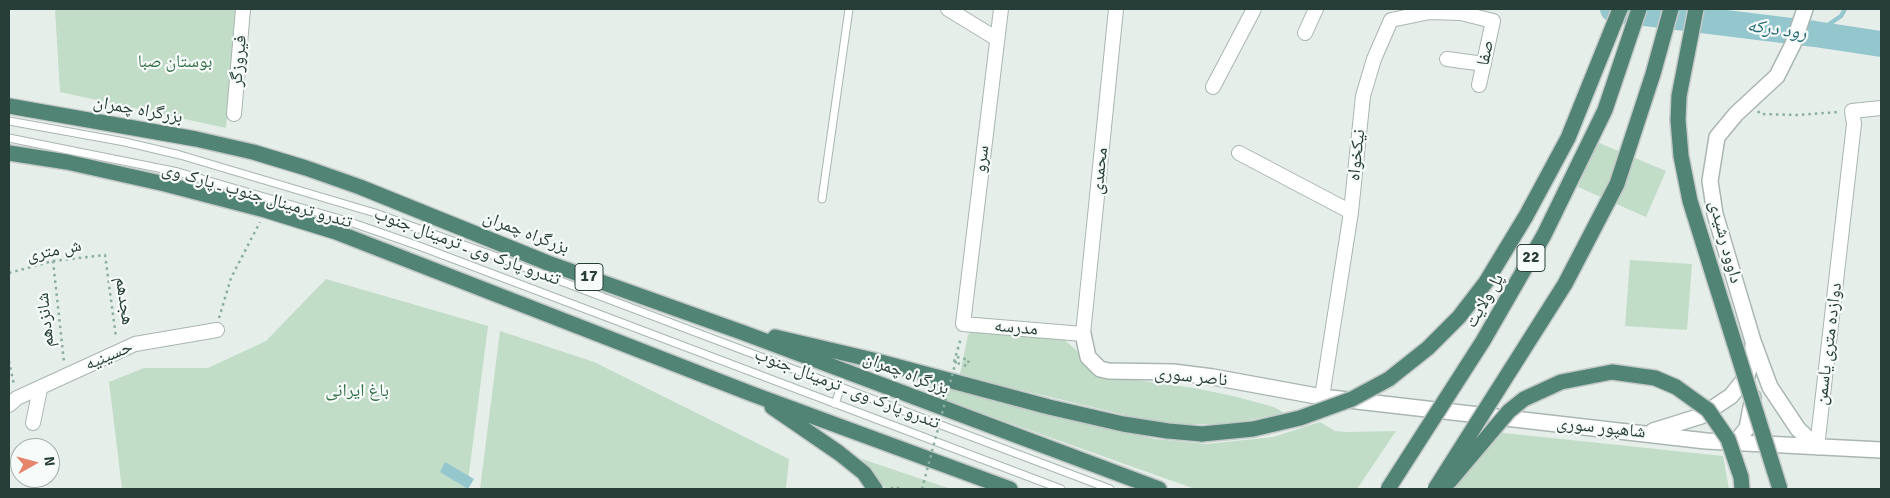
<!DOCTYPE html>
<html>
<head>
<meta charset="utf-8">
<style>
	body { margin:0 }
	#map { position:relative; width:1890px; height:498px; overflow:hidden; background:#e6eeea; font-family:Signika,sans-serif }
	canvas { display:block }
	.frame { position:absolute; inset:0; border:10px solid #263e37; pointer-events:none }
	.north { position:absolute; left:10px; top:438px; width:50px; height:50px; box-sizing:border-box; background:#f6faf8; border:1px solid #a3afab; border-radius:50%; rotate:83deg; font-size:14px; font-weight:700; line-height:20px; text-align:center; color:#263e37 }
	.north::after { content:''; display:block; margin:auto; width:18px; height:22px; background:#e6846c; clip-path:polygon(50% 0,100% 100%,50% 72%,0 100%) }
</style>
</head>
<body>
<div id="map">
<canvas width="1890" height="498"></canvas>
<div class="frame"></div>
<div class="north">N</div>
</div>
<script>
const ctx = document.querySelector('canvas').getContext('2d');
ctx.lineJoin = 'round';
function paint(path, color) {
  ctx.fillStyle = color;
  ctx.fill(path, 'evenodd');
}
function toPath(rows) {
  const path = new Path2D();
  for (const r of rows) {
    path.moveTo(r[0], r[1]);
    for (let i = 2; i < r.length; i += 2) path.lineTo(r[i], r[i + 1]);
  }
  return path;
}
function trace(path, color, width, dash) {
  ctx.strokeStyle = color;
  ctx.lineWidth = width;
  ctx.lineCap = dash ? 'butt' : 'round';
  ctx.setLineDash(dash || []);
  ctx.stroke(path);
}
function write(font, color, halo, rows, align = 'center') {
  ctx.font = font + ' Signika,"Noto Naskh Arabic",sans-serif';
  ctx.lineWidth = 4.5;
  ctx.setLineDash([]);
  ctx.textBaseline = 'middle';
  ctx.strokeStyle = halo;
  ctx.fillStyle = color;
  for (const [text, x, y, turn = 0] of rows) {
    ctx.save();
    ctx.translate(x, y);
    ctx.rotate((+turn || 0) * Math.PI / 180);
    ctx.textAlign = isNaN(turn) ? turn : align;
    if (halo) ctx.strokeText(text, 0, 0);
    ctx.fillText(text, 0, 0);
    ctx.restore();
  }
}
const green = toPath([
	[55,9,235,9,226,128,60,92],
	[1597,142,1666,171,1646,217,1578,187],
	[1630,260,1692,264,1687,330,1625,326],
	[326,279,488,326,467,489,122,489,109,382,144,368,208,368,266,341],
	[972,329,1061,337,1076,350,1085,364,1105,376,1194,388,1233,396,1274,407,1284,413,1229,424,1179,424,1138,418,1000,385,960,374,968,335],
	[500,331,594,362,789,459,786,489,480,489],
	[932,382,1154,439,1207,444,1273,437,1320,422,1335,431,1347,432,1396,431,1357,489,1195,489,948,401,922,388],
	[1485,431,1723,456,1729,489,1443,489],
	[862,459,951,489,886,489]
]);
const water = toPath([
	[445,462,474,479,468,489,440,472]
]);
const stream = toPath([
	[1815,34,1841,16,1845,9]
]);
const river = toPath([
	[1613,9,1815,34,1881,44]
]);
const path = toPath([
	[1758,111,1760,114,1798,115,1839,112],
	[53,261,64,362],
	[9,273,53,261,105,255,116,337],
	[219,318,231,278,260,222],
	[957,357,969,360,967,366,954,362,961,338],
	[9,361,14,385],
	[891,489,893,487,902,489]
]);
const service = toPath([
	[9,121,125,142,180,155,375,213,489,254,1110,489],
	[9,138,178,172,347,221,419,246,1061,489],
	[822,199,849,9],
	[835,404,841,386]
]);
const minor = toPath([
	[948,9,997,39],
	[1001,9,963,324,1083,334,1116,9],
	[1305,33,1316,9],
	[1447,59,1484,64],
	[1213,87,1254,9],
	[234,114,243,9],
	[1239,153,1351,212],
	[1322,397,1351,212,1363,96,1374,59,1391,20,1430,12,1461,13,1493,21,1479,85],
	[9,405,17,398,135,344,217,330],
	[33,423,40,389],
	[1817,447,1854,124,1852,111,1881,108]
]);
const tertiary = toPath([
	[1805,9,1793,44,1777,76,1736,114,1717,137,1710,181,1715,214,1753,341,1770,387,1798,429,1817,447],
	[1083,334,1088,357,1100,369,1109,371,1173,372,1213,377,1322,397,1706,441,1881,450],
	[1653,431,1701,416,1731,396,1747,376,1753,355,1753,345],
	[1735,443,1747,428,1753,397]
]);
const trunk = toPath([
	[9,106,196,139,253,152,306,168,360,187,548,263,744,333,1159,489],
	[9,153,67,162,165,184,265,210,336,232,752,394,1010,489],
	[775,337,873,360,1049,407,1123,424,1168,431,1202,434],
	[772,407,839,453,864,473,875,489]
]);
const pathBridge = toPath([
	[922,489,957,357]
]);
const trunkBridge = toPath([
	[1696,9,1679,96,1678,120,1681,156,1690,201,1780,489],
	[1202,434,1253,429,1300,418,1352,399,1389,379,1428,348,1459,317,1486,282,1526,216,1568,138,1620,9],
	[1449,482,1509,411,1524,399,1561,382,1612,372,1655,378,1676,387,1708,410,1728,439,1741,477,1742,489],
	[1388,489,1483,341,1544,235,1605,110,1639,9],
	[1435,489,1565,284,1617,184,1653,74,1671,9]
]);
const shields = [
	[1531,258,28],
	[589,277,28]
];
const shieldNames = [
	["22",1531,258],
	["17",589,277]
];
const streetNames = [
	["صفا",1486,53,-78],
	["فیروزگر",239,61,-85],
	["بزرگراه چمران",138,110,10],
	["نیکخواه",1357,155,-84],
	["سرو",982,159,-83],
	["محمدی",1100,171,-84],
	["تندرو ترمینال جنوب ـ پارک وی",257,196,16],
	["بزرگراه چمران",526,233,21],
	["داوود رشیدی",1725,242,75],
	["تندرو پارک وی ـ ترمینال جنوب",467,247,20],
	["ش متری",54,251,-11],
	["هجدهم",124,301,82],
	["پل ولایت",1485,301,-60],
	["شانزدهم",46,320,-96],
	["مدرسه",1016,328,5],
	["دوازده متری یاسمن",1829,344,-83],
	["حسینیه",109,356,-23],
	["بزرگراه چمران",906,374,21],
	["ناصر سوری",1191,377,6],
	["تندرو پارک وی ـ ترمینال جنوب",847,389,21],
	["شاهپور سوری",1601,428,6]
];
const parkNames = [
	["بوستان صبا",175,62],
	["باغ ایرانی",357,391]
];
const waterNames = [
	["رود درکه",1777,30,8]
];
paint(green, '#c1dcc7');
paint(water, '#94c7cd');
trace(stream, '#94c7cd', 4.5);
trace(river, '#94c7cd', 26);
trace(service, '#a9b6b1', 9);
trace(minor, '#a9b6b1', 16);
trace(tertiary, '#a9b6b1', 18);
trace(trunk, '#c2c9c7', 18);
trace(path, '#89aea1', 2.5, [2.5, 4]);
trace(service, '#fff', 7);
trace(minor, '#fff', 14);
trace(tertiary, '#fff', 15);
trace(trunk, '#528476', 15);
trace(trunkBridge, '#c2c9c7', 18, []);
trace(pathBridge, '#89aea1', 2.5, [2.5, 4]);
trace(trunkBridge, '#528476', 15);
for (const [x, y, w] of shields) {
  const box = new Path2D();
  box.roundRect(x - w / 2, y - 13.5, w, 27, 4);
  ctx.fillStyle = '#f6faf8';
  ctx.fill(box);
  trace(box, '#263e37', 1);
}
write('bold 16px', '#263e37', null, shieldNames);
write('18px', '#263e37', '#f6faf8', streetNames);
write('18px', '#347249', '#f6faf8', parkNames);
write('italic 19px', '#256c76', '#f6faf8', waterNames);
</script>
</body>
</html>
